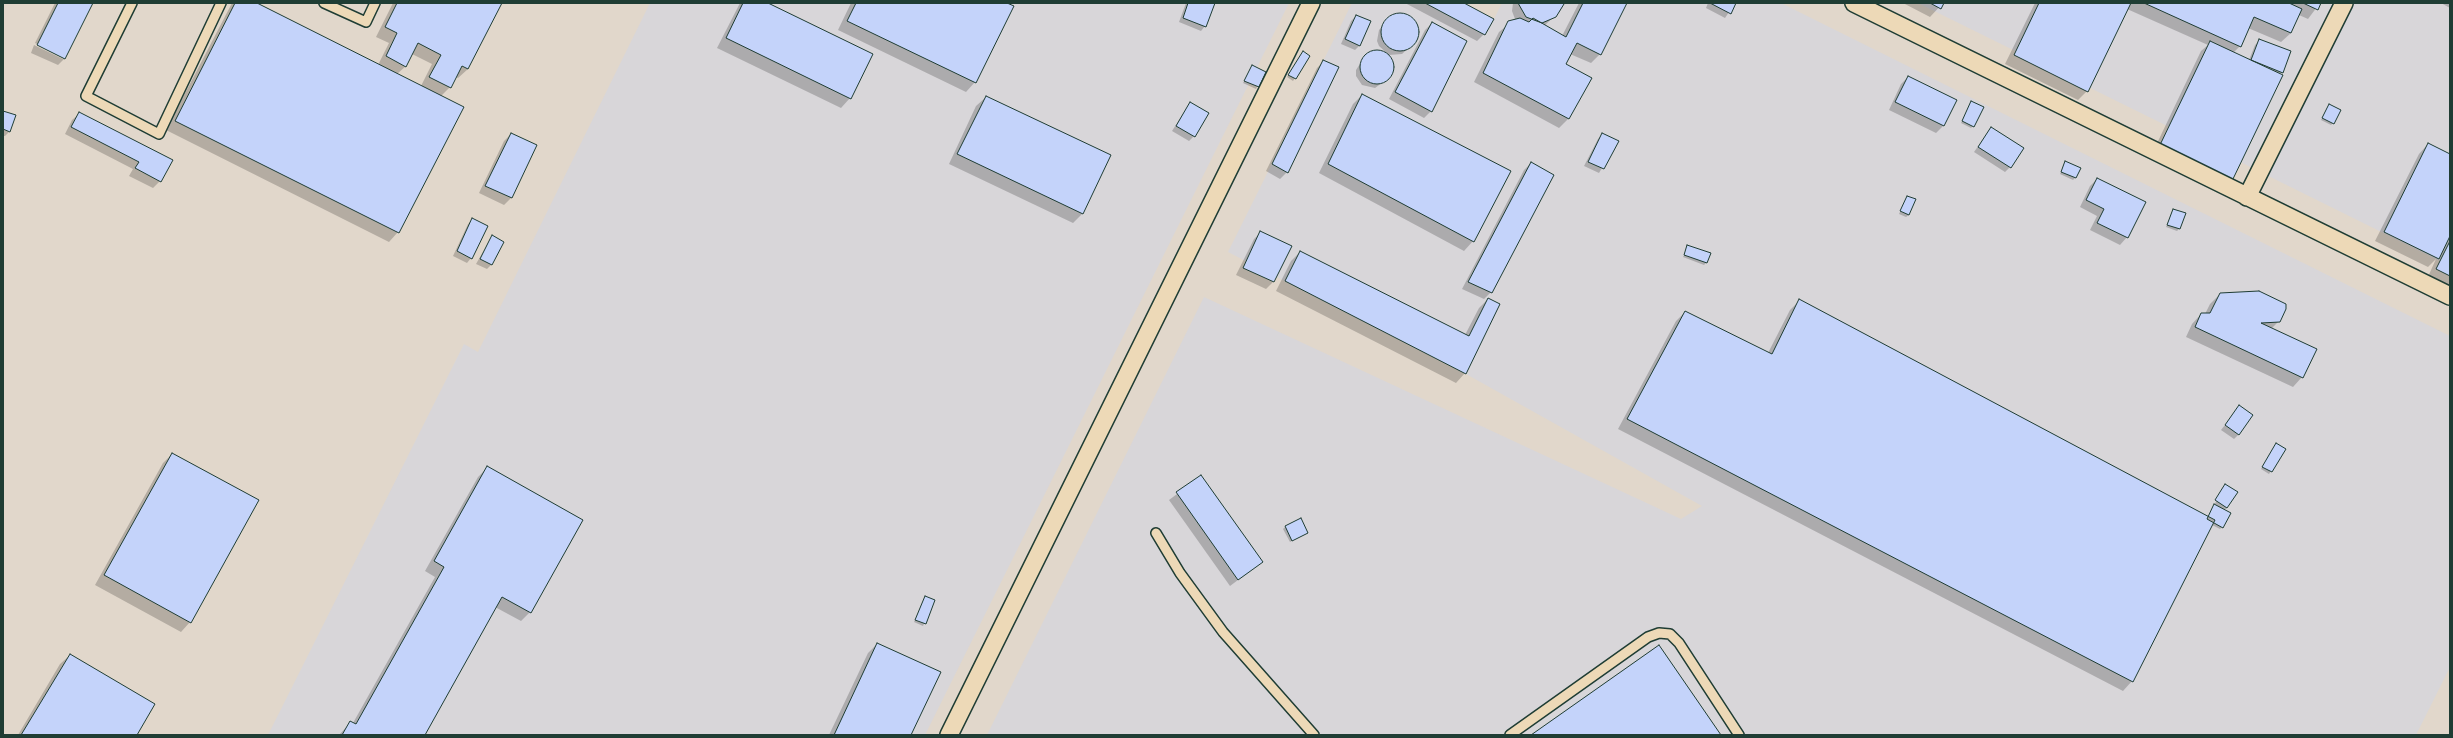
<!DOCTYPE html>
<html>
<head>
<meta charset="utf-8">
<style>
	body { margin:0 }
	#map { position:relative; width:2453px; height:738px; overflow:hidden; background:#e1d7cb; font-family:"Shantell Sans",sans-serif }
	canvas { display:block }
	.frame { position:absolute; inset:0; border:4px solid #1f3d34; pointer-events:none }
</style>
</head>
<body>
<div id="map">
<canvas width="2453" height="738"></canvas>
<div class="frame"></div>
</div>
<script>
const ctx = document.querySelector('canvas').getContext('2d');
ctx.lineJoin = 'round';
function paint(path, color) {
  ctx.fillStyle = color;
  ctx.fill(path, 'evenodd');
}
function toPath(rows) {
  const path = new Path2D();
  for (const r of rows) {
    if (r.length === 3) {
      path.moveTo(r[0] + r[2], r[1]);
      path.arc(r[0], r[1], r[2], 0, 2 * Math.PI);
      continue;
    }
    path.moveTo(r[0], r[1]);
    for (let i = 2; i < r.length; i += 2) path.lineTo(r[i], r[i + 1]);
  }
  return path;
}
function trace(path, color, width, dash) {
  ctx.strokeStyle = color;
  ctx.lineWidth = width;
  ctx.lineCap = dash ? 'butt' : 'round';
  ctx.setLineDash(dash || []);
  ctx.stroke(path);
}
const built = toPath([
	[650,3,1289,3,925,735,268,735,464,344,478,352],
	[1352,3,1464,3,1494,19,1502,3,1781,3,2450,336,2450,667,2416,735,987,735,1204,297,1681,519,1702,506,1466,374,1228,252],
	[1918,3,2450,3,2450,266,2228,156]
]);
const shadow = toPath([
	[55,3,92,3,65,58,58,65,31,53,34,45,63,59,63,57,35,43],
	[232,3,255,3,378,65,389,43,376,37,393,3,501,3,468,69,458,78,456,77,450,87,441,96,398,232,389,242,166,130],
	[412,54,432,64,421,86,397,74,406,66],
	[740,3,765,3,850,98,841,108,717,48],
	[851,3,1004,3,975,82,966,92,838,30],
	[1186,3,1214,3,1205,26,1201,31,1179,22],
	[1405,3,1462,3,1484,34,1477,41],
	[1513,3,1563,3,1560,11,1544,26,1562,36,1579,3,1626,3,1600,54,1591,63,1570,54,1565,64,1590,79,1568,119,1559,128,1474,82,1499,32,1515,19,1512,11],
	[1708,3,1735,3,1725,18,1706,8],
	[1903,3,1943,3,1930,17],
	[2035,3,2320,3,2308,19,2299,15,2291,33,2281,42,2248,28,2240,46,2233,53,2249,60,2255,45,2260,40,2282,72,2151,156,2201,51,2208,45,2127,9,2087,91,2078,100,2005,64],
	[2441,3,2450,3,2450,8],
	[1405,15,1415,23,1417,28,1416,41,1402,54,1389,55,1379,46,1377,41,1379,30,1392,16],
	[1356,16,1360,45,1355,50,1341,44,1351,21],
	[1432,23,1431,111,1424,118,1389,99,1425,30],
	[1376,51,1388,55,1393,64,1390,77,1375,88,1362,85,1356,76,1356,70,1365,56],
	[1301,55,1309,56,1293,81,1287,77],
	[1324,61,1287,172,1280,179,1266,171,1317,68],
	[1252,66,1265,72,1256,89,1243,83],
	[1908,77,1956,101,1943,126,1936,133,1889,110,1901,84],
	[1362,95,1473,241,1464,251,1319,173,1353,104],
	[986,97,1083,213,1073,223,949,164,976,106],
	[1971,102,1973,126,1971,128,1961,123],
	[1190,103,1194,136,1189,141,1172,131],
	[2329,105,2333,123,2331,125,2321,120],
	[3,112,9,132,5,136,3,136],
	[80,113,171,160,160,181,153,188,129,176,133,169,65,134,72,120],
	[1991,128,2010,167,2005,172,1974,152],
	[511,134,536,146,511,198,504,205,479,193,504,141],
	[1603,134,1618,141,1599,173,1584,166,1598,139],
	[2428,144,2450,155,2450,290,2427,279,2436,259,2428,267,2375,241,2419,154],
	[2066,162,2075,178,2073,180,2060,174],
	[1531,163,1491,292,1484,299,1462,289,1524,170],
	[2097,179,2127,237,2120,245,2090,230,2097,216,2080,207,2090,186],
	[1907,197,1909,215,1906,217,1899,214],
	[2173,210,2179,229,2177,231,2166,227],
	[472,220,471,258,467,263,453,256,468,224],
	[1261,232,1273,282,1266,289,1236,275,1254,239],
	[492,236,491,265,487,269,476,264],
	[1688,247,1706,263,1704,265,1683,257],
	[1300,252,1465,335,1479,308,1488,299,1465,373,1456,383,1276,291,1291,261],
	[2220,294,2279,321,2271,329,2302,377,2293,387,2186,337,2192,324,2201,314,2205,314,2210,304],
	[1800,300,2208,517,2223,488,2227,508,2224,510,2222,527,2220,529,2212,525,2132,681,2123,691,1618,429,1676,321,1685,312,1768,353,1790,310],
	[2239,407,2239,434,2234,439,2221,430],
	[2276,445,2284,449,2269,474,2261,469],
	[172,454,190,622,181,632,95,585,163,463],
	[487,468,530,612,521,621,495,607,424,735,339,735,351,722,353,723,435,577,425,571,478,477],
	[1201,476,1262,562,1230,586,1169,500],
	[1285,527,1307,533,1290,542,1283,529],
	[925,597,934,601,923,626,914,622],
	[877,644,910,735,829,735,868,653],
	[70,655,135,735,18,735,60,664]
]);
const building = toPath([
	[58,3,93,3,65,59,37,45,58,3],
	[235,3,257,3,464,107,399,233,175,121,235,3],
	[397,3,502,3,468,69,462,66,451,88,429,77,441,55,418,43,406,67,386,56,397,33,385,27,397,3],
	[743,3,768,3,873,54,851,99,726,38,743,3],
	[856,3,1007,3,1014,6,976,83,847,21,856,3],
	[1188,3,1215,3,1206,27,1183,18,1188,3],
	[1425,3,1464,3,1494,19,1485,35,1425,3],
	[1518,3,1564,3,1564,4,1556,17,1542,23,1526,17,1518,3],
	[1583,3,1627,3,1601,55,1577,43,1566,64,1592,78,1569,119,1483,73,1508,21,1520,18,1529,22,1533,18,1566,37,1583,3],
	[1710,3,1736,3,1731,14,1710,3],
	[1930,3,1944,3,1941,9,1930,3],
	[2039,3,2131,3,2088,92,2014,55,2039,3],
	[2144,3,2289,3,2302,9,2291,33,2254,17,2241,47,2144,3],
	[2303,3,2321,3,2318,10,2303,3],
	[1400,32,19],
	[1356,15,1371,21,1360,46,1345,39,1356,15],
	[1432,22,1467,41,1432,112,1395,92,1432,22],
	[2259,39,2291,51,2283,73,2251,60,2259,39],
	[2210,41,2283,75,2232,181,2159,147,2210,41],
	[1377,67,17],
	[1303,51,1310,56,1296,79,1288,75,1303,51],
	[1323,60,1339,67,1288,173,1272,164,1323,60],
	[1252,65,1266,72,1259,87,1244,81,1252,65],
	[1908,76,1957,100,1944,126,1895,102,1908,76],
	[1362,94,1511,171,1474,242,1328,164,1362,94],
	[986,96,1111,155,1083,214,957,154,986,96],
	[1971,101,1984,107,1974,127,1962,121,1971,101],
	[1190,102,1209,113,1195,137,1176,126,1190,102],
	[2329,104,2341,110,2334,124,2322,118,2329,104],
	[3,111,16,115,10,132,3,129,3,111],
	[79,112,173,160,161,182,135,168,139,162,71,127,79,112],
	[1991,127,2024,148,2011,168,1978,147,1991,127],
	[511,133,537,145,512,198,485,186,511,133],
	[1602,133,1619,141,1604,169,1588,162,1602,133],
	[2428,143,2450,154,2450,236,2439,259,2384,232,2428,143],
	[2065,161,2081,168,2076,178,2061,172,2065,161],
	[1531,162,1554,175,1492,293,1468,282,1531,162],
	[2097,178,2146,202,2128,238,2097,223,2104,209,2086,200,2097,178],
	[1907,196,1916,199,1909,215,1900,211,1907,196],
	[2173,209,2186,213,2180,229,2167,225,2173,209],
	[472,218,488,226,472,259,457,251,472,218],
	[1260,231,1292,246,1274,282,1243,268,1260,231],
	[492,235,504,242,492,265,480,259,492,235],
	[2450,241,2450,276,2436,269,2450,241],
	[1687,245,1711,253,1707,263,1684,255,1687,245],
	[1300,251,1469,336,1488,298,1500,304,1466,374,1285,281,1300,251],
	[2259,291,2286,304,2286,309,2280,322,2261,323,2317,349,2303,378,2195,327,2201,313,2210,313,2220,293,2259,291],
	[1799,299,2215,520,2133,682,1627,419,1685,311,1772,354,1799,299],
	[2239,405,2253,415,2239,435,2225,425,2239,405],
	[2276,443,2286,449,2272,472,2262,467,2276,443],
	[172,453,259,500,191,623,104,575,172,453],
	[487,466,583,520,531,613,502,597,425,735,342,735,350,721,356,724,444,567,434,561,487,466],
	[1201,475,1263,562,1238,580,1176,492,1201,475],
	[2225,484,2238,492,2227,508,2215,500,2225,484],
	[2214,504,2231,513,2223,528,2207,519,2214,504],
	[1301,518,1308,533,1292,541,1285,526,1301,518],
	[925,596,935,600,926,624,915,620,925,596],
	[877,643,941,672,911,735,834,735,877,643],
	[1659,645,1721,735,1531,735,1659,645],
	[70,654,155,704,137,735,21,735,70,654]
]);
const service = toPath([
	[132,3,86,96,159,134,221,3],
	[324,3,366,22,375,3],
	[1156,533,1180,573,1223,632,1314,735],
	[1510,735,1648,637,1659,633,1670,634,1679,643,1739,735]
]);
const minor = toPath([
	[1854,3,2450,296],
	[2247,197,2344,3],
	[949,735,1311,3]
]);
paint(built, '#d8d6d9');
paint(shadow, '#0003');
paint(building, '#c4d3fa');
trace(building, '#1f3d34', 1);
trace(service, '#1f3d34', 12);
trace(minor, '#1f3d34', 20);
trace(service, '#edd9b7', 9);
trace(minor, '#edd9b7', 17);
</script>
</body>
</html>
